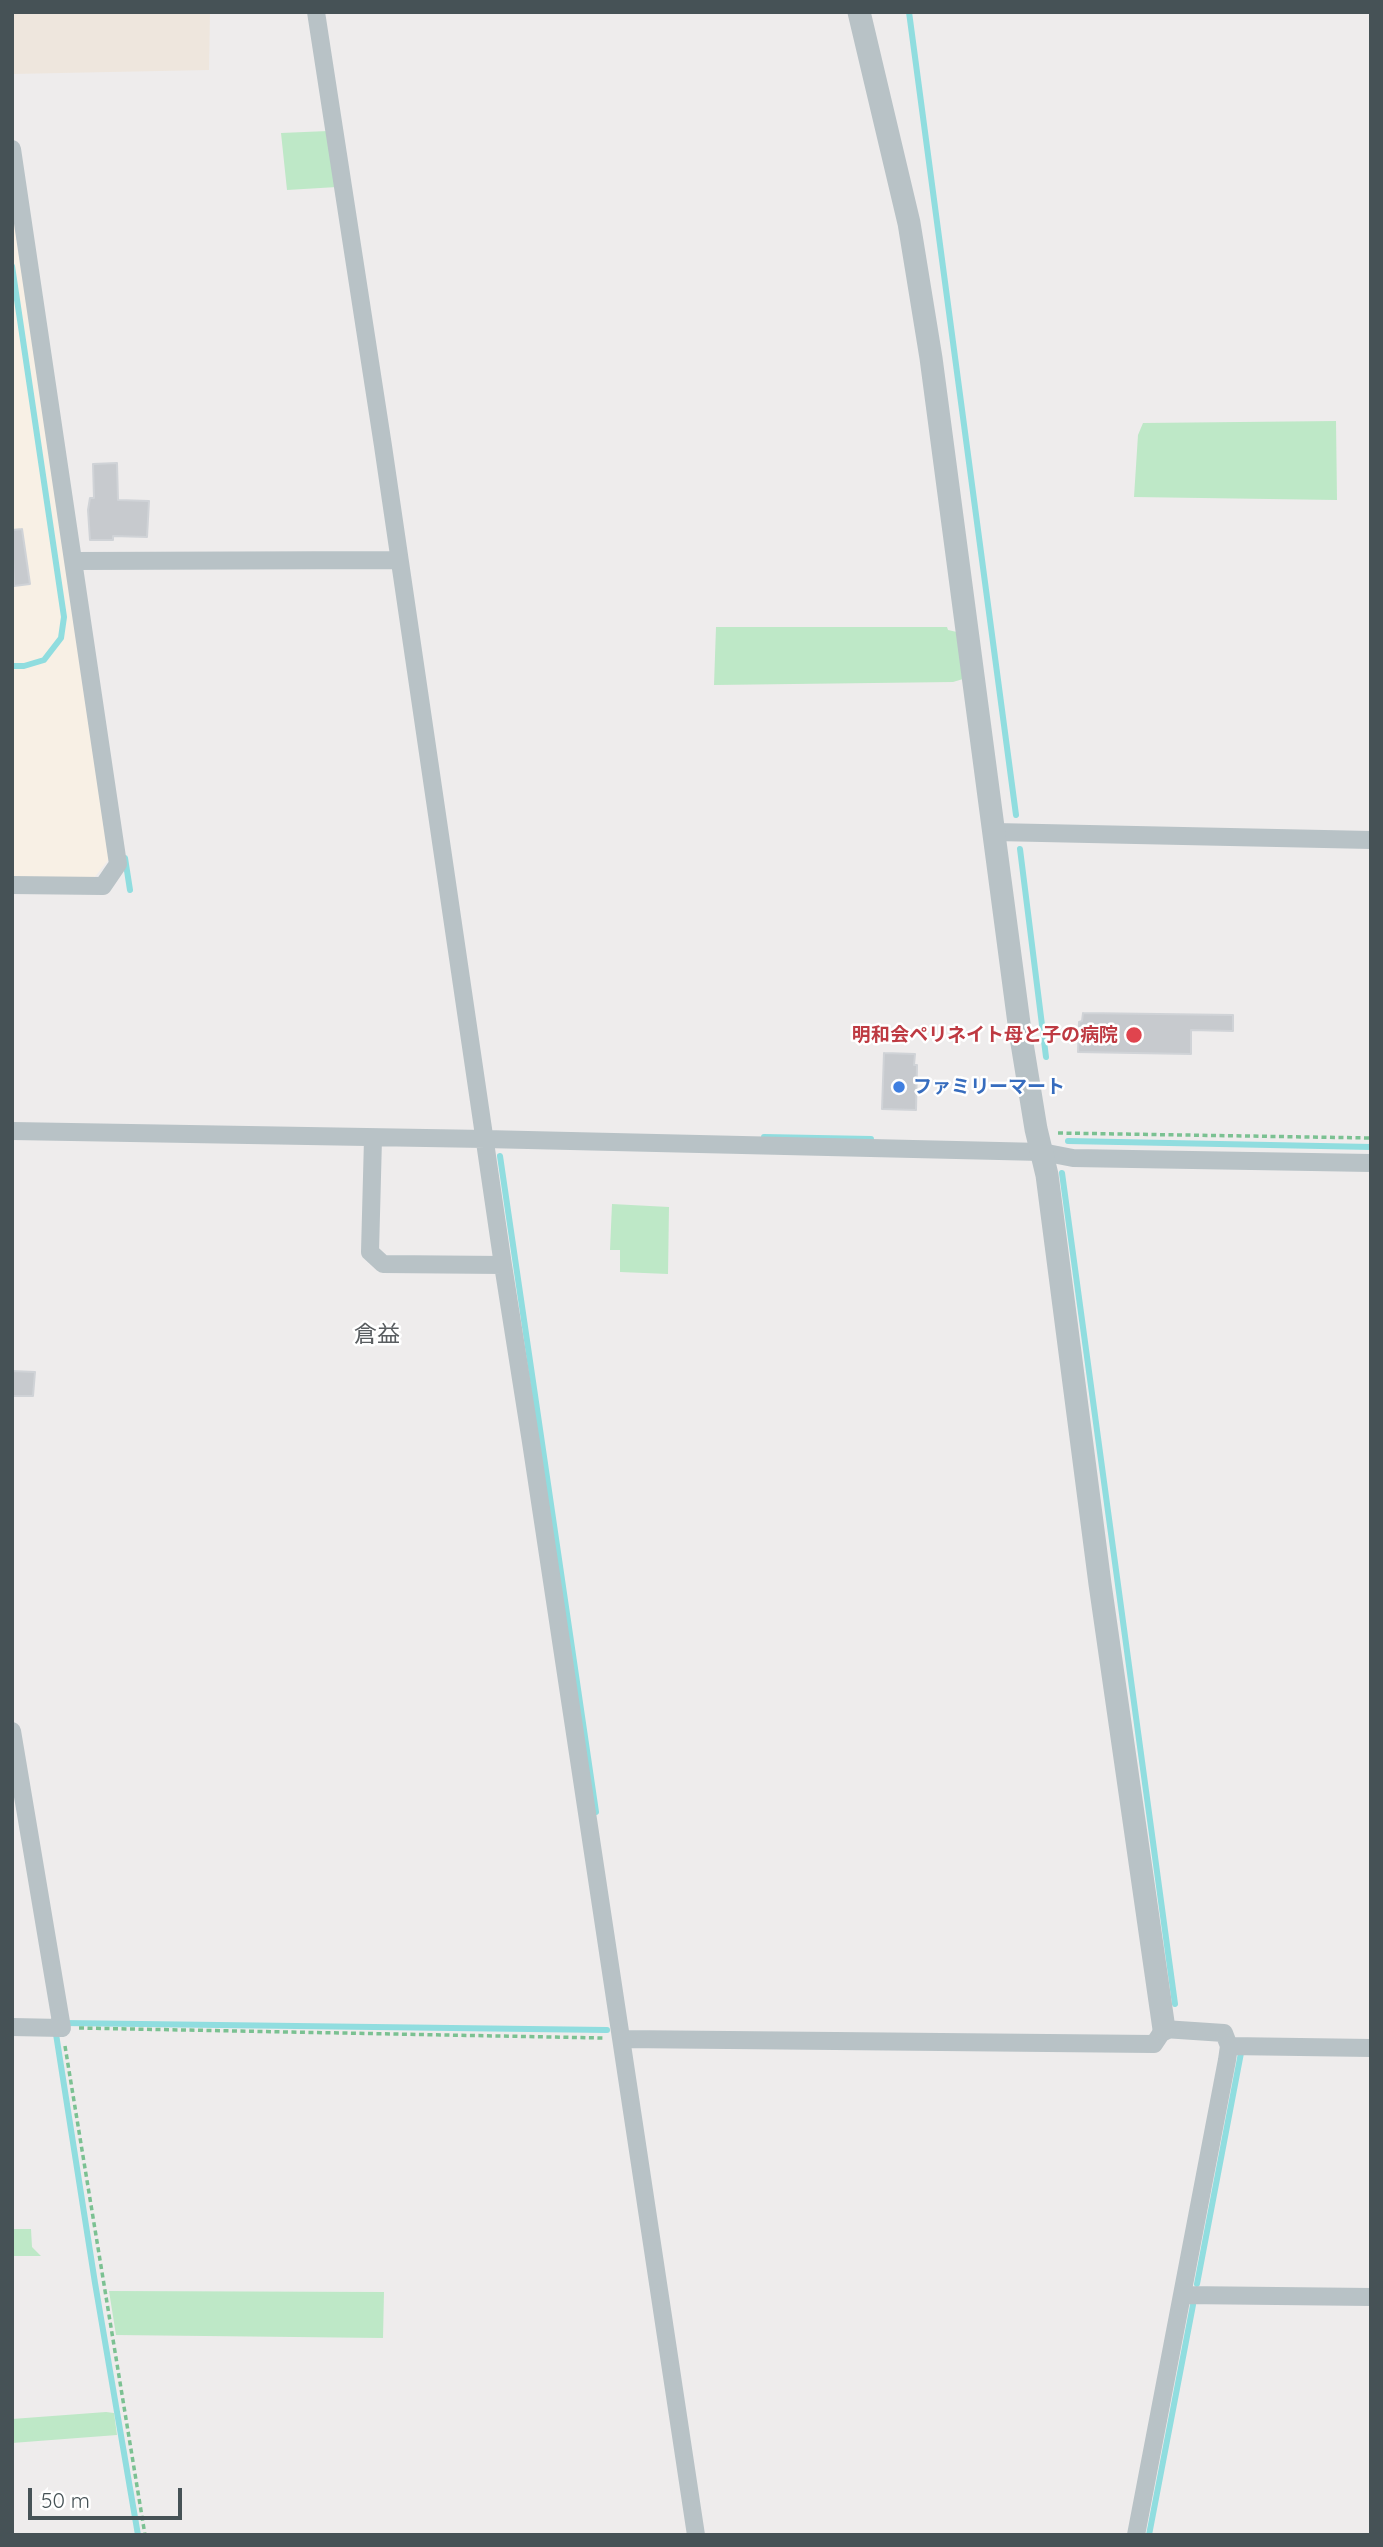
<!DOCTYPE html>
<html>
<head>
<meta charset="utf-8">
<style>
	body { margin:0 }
	#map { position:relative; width:1383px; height:2547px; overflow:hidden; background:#eeecec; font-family:Quicksand,sans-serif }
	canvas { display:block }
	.frame { position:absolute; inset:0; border:14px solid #465256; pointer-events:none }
	.scale { position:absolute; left:28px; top:2488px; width:154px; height:32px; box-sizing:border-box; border:4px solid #465256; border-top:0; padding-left:9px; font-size:21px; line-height:24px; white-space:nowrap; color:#465256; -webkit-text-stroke:5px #fff; paint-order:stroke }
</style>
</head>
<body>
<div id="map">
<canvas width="1383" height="2547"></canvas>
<div class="frame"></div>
<div class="scale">50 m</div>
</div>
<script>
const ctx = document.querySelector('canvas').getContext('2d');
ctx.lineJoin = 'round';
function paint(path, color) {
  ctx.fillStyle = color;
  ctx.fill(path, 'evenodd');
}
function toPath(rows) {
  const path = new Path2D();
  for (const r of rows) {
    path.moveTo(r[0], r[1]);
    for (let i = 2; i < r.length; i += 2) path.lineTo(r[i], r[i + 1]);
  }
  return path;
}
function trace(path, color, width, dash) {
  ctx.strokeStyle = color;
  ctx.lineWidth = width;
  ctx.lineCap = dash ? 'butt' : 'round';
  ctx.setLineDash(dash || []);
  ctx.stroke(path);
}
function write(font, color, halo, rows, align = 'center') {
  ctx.font = font + ' Quicksand,"Noto Sans JP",sans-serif';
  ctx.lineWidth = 5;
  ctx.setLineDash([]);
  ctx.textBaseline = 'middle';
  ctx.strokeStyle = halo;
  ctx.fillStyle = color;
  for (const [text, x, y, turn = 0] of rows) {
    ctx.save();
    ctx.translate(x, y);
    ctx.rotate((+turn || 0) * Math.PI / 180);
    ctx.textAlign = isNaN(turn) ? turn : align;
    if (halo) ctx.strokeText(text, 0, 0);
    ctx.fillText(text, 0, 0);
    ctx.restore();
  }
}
const commercial = toPath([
	[12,207,109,859,94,878,12,878]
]);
const green = toPath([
	[328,131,337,187,287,190,281,133],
	[1336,421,1337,500,1134,497,1138,435,1143,423],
	[716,627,947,627,948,630,957,632,963,679,953,682,714,685],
	[612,1204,669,1207,668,1274,620,1272,620,1250,610,1250],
	[12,2229,31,2229,32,2247,41,2256,12,2256],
	[109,2291,384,2292,383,2338,116,2335],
	[106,2412,114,2413,117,2435,12,2443,12,2419]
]);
const sand = toPath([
	[60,12,210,12,209,70,12,74,12,14]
]);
const stream = toPath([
	[909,12,1016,815],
	[12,266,64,617,61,638,44,660,24,666,12,666],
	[1020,849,1046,1057],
	[125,858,130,890],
	[764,1137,871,1139],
	[1068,1141,1371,1147],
	[500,1156,596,1812],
	[1062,1173,1175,2004],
	[63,2023,607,2030],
	[56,2034,95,2283,138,2535],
	[1197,2284,1241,2053],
	[1149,2535,1193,2305]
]);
const building = toPath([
	[117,463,118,500,149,501,147,537,113,536,113,540,90,540,88,510,90,498,94,498,93,464,117,463],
	[22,529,30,584,14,586,12,530,22,529],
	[1083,1013,1233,1015,1233,1031,1191,1030,1191,1054,1078,1052,1079,1022,1082,1021,1083,1013],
	[884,1053,915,1054,914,1065,917,1065,916,1110,882,1109,884,1053],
	[12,1371,35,1372,33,1396,12,1396,12,1371]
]);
const path = toPath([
	[1058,1133,1371,1138],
	[79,2028,603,2038],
	[65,2046,145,2535]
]);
const minor = toPath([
	[316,12,383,446,503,1265,531,1442,696,2535],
	[12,149,118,864,103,886,12,885],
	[74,561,398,560],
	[995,832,1371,840],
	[12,1131,485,1139,1042,1152,1073,1158,1371,1163],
	[373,1139,370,1252,383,1264,503,1265],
	[12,1731,62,2028,12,2027],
	[622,2039,1154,2044,1164,2029,1224,2033,1229,2046,1227,2060,1136,2535],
	[1229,2046,1371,2048],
	[1183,2295,1371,2297]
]);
const tertiary = toPath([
	[859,12,909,223,931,358,1020,1031,1036,1129,1047,1175,1100,1584,1164,2029]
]);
const markers = [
	[1134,1035,9,"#e0444e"],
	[899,1087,7,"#3f7fe0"]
];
const healthNames = [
	["明和会ペリネイト母と子の病院",1118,1035]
];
const shopNames = [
	["ファミリーマート",913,1087]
];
const quarterNames = [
	["倉益",377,1335]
];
paint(commercial, '#f8f0e5');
paint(green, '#bee8c7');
paint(sand, '#eee6dd');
trace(stream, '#90dddf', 6);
paint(building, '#c7cace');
trace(building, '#d0d3d7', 2);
trace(path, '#7bc192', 3.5, [5, 3.5]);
trace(minor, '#b8c2c6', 18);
trace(tertiary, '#b8c2c6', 23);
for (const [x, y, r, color] of markers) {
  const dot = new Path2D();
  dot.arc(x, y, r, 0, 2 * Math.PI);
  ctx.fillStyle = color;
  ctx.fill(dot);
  trace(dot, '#fff', 2.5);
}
write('bold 19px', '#be3a42', '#fff', healthNames, 'right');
write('bold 19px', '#366cbe', '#fff', shopNames, 'left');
write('23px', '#595d60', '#fff', quarterNames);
</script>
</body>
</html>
